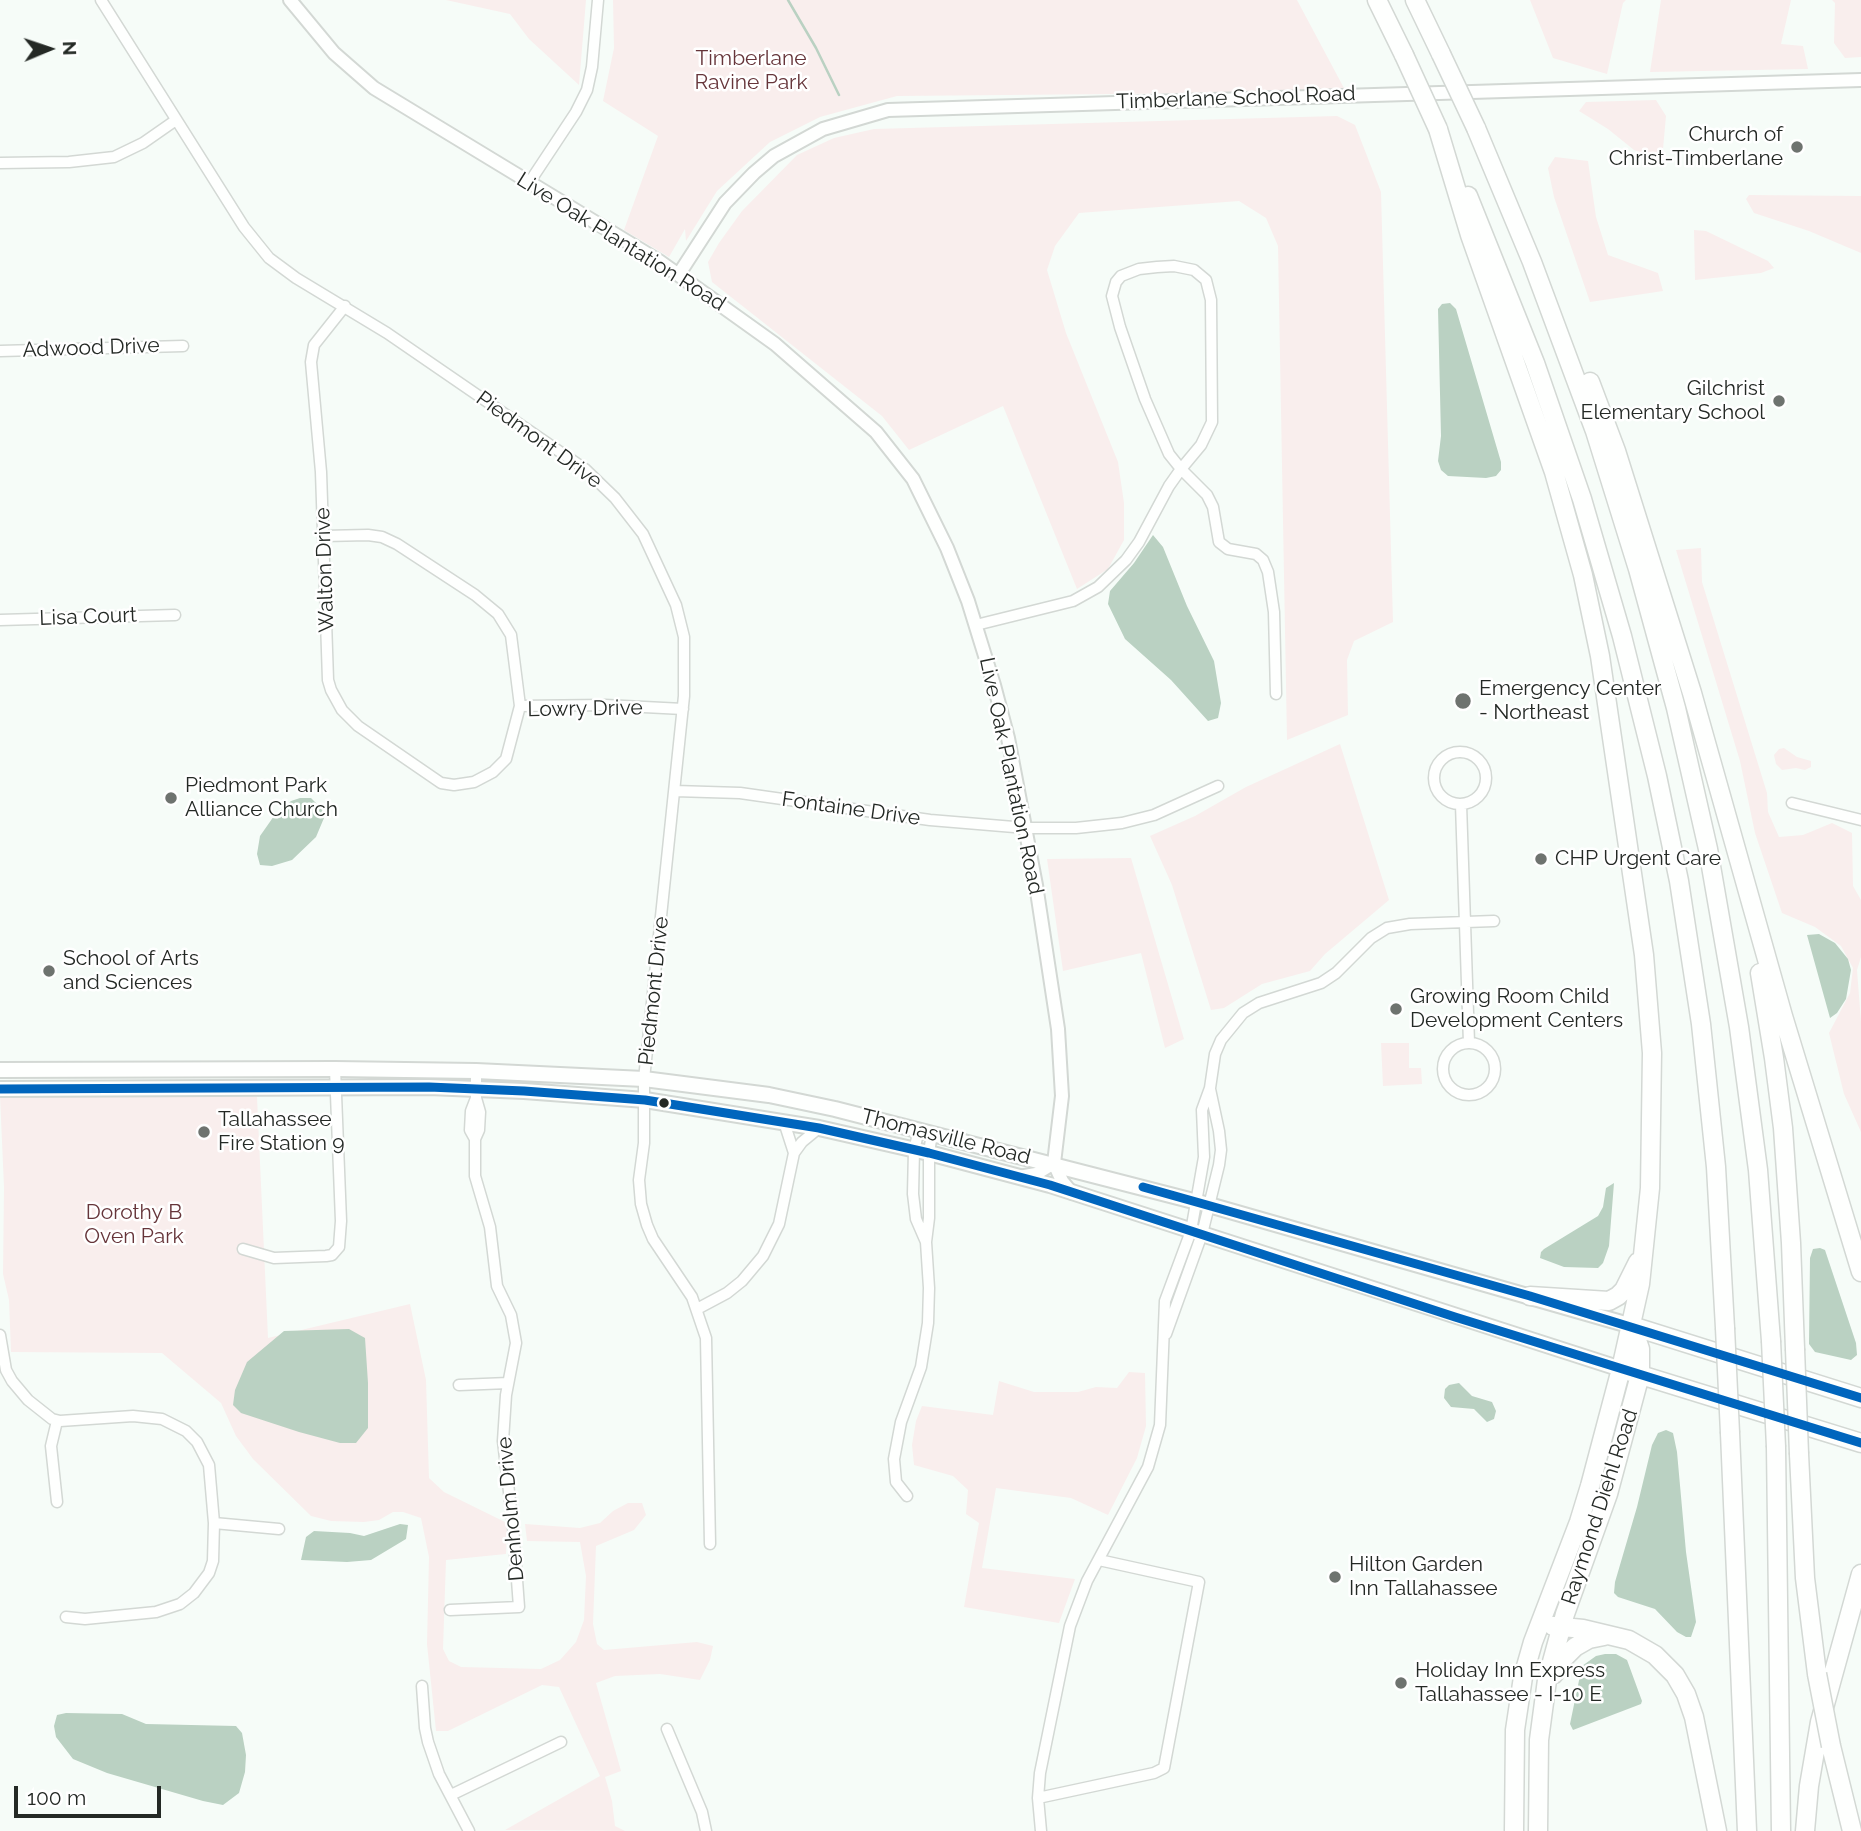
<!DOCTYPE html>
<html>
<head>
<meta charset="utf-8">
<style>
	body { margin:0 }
	#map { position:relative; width:1861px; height:1831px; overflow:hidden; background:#f6fcf8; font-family:Raleway,sans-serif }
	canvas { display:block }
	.north { position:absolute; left:14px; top:14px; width:70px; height:70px; -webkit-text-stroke:5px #fff; paint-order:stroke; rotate:88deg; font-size:19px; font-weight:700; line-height:28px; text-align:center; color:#242925 }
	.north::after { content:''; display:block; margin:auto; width:24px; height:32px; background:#242925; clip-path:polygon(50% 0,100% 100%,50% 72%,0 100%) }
	.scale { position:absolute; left:14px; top:1786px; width:147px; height:32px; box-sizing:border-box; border:4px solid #242925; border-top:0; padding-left:9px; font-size:21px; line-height:24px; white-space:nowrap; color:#242925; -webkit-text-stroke:5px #fff; paint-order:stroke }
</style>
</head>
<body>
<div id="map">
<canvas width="1861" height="1831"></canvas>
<div class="north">N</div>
<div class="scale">100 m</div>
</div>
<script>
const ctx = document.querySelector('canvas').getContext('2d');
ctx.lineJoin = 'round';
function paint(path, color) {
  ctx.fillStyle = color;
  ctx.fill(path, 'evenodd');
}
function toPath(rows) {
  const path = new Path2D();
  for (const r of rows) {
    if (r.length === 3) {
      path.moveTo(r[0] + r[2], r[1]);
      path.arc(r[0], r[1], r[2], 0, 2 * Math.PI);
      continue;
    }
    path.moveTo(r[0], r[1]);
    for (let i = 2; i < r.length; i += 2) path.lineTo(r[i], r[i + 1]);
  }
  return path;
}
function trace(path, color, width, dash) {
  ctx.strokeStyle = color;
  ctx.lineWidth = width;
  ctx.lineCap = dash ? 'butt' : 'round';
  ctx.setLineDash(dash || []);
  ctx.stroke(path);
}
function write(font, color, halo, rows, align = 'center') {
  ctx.font = font + ' Raleway,sans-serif';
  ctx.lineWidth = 5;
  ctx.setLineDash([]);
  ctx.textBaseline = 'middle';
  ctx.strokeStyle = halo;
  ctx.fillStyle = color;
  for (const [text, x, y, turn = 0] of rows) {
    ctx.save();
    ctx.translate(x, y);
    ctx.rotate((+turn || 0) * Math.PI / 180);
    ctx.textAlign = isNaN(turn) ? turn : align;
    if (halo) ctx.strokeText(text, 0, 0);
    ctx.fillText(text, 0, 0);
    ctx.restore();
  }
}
const green = toPath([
	[446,0,586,0,579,85,529,39,510,14],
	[613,0,1297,0,1345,90,1334,92,897,96,820,117,770,142,717,191,686,241,685,229,669,257,624,230,658,136,603,101,614,48],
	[1530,0,1626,0,1623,3,1607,74,1553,58],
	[1661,0,1791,0,1781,44,1803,46,1808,69,1650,72],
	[1832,0,1861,0,1861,57,1845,58,1834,43,1835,3],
	[1656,100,1666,116,1663,149,1650,156,1634,150,1608,129,1579,111,1586,102],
	[1337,116,1355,125,1381,192,1393,622,1354,641,1347,660,1348,715,1287,740,1278,246,1266,218,1239,201,1079,213,1055,246,1047,270,1066,333,1118,462,1124,503,1124,540,1108,569,1077,589,1003,406,909,450,882,416,712,282,708,262,719,243,742,211,797,155,834,138,874,129],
	[1555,157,1588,161,1596,217,1608,255,1658,273,1663,291,1590,302,1554,197,1548,168],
	[1749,195,1861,196,1861,253,1809,231,1754,213,1746,199],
	[1694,230,1706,231,1768,261,1774,268,1761,273,1695,280],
	[1701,548,1702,582,1767,793,1768,812,1779,837,1803,835,1832,823,1852,833,1853,886,1861,900,1861,957,1857,970,1861,1022,1861,1132,1844,1094,1829,1033,1850,993,1853,968,1841,946,1815,927,1782,913,1755,833,1740,761,1676,550],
	[1340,744,1389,900,1325,954,1310,971,1262,984,1224,1008,1211,1010,1172,885,1150,836,1195,816,1246,787],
	[1784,748,1797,757,1811,761,1811,767,1805,770,1796,768,1782,770,1776,764,1774,755,1779,749],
	[1131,858,1184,1039,1165,1048,1141,953,1063,971,1047,859],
	[1381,1043,1409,1043,1409,1068,1421,1068,1422,1084,1383,1086],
	[0,1096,257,1097,268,1338,410,1304,426,1380,429,1478,444,1492,507,1523,506,1554,446,1560,443,1649,449,1661,461,1667,541,1669,560,1660,576,1642,584,1620,586,1576,580,1542,527,1541,525,1524,580,1528,600,1523,613,1511,628,1503,642,1503,646,1515,634,1530,596,1546,593,1624,597,1644,604,1650,697,1642,713,1646,710,1660,700,1680,660,1674,615,1676,596,1683,621,1771,605,1777,612,1801,615,1826,625,1831,505,1830,600,1776,559,1687,542,1685,448,1731,436,1731,427,1644,429,1557,421,1518,403,1512,393,1512,379,1520,364,1522,331,1521,311,1516,253,1459,236,1436,221,1403,162,1353,11,1352,9,1300,3,1274,4,1187],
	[1129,1372,1145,1373,1146,1426,1137,1458,1108,1515,1071,1498,996,1488,982,1568,1075,1579,1059,1623,964,1607,979,1523,966,1514,968,1490,953,1476,914,1465,912,1445,916,1421,922,1406,993,1415,999,1381,1034,1392,1078,1392,1096,1387,1117,1388]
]);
const water = toPath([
	[1450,303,1456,309,1501,462,1501,470,1496,476,1486,478,1448,476,1441,470,1438,461,1441,436,1438,309,1442,304],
	[1153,535,1163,547,1187,606,1214,661,1221,703,1218,718,1208,721,1171,680,1125,639,1108,604,1110,591,1134,563],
	[300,798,311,798,322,809,324,818,316,837,292,860,272,866,260,865,257,854,260,836,274,816,291,801],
	[1819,934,1835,943,1848,959,1851,970,1846,999,1837,1013,1830,1018,1807,935],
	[1614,1183,1609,1246,1603,1263,1598,1268,1564,1267,1540,1258,1541,1252,1544,1249,1598,1216,1603,1207,1606,1188],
	[1820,1248,1825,1250,1856,1343,1857,1355,1851,1360,1815,1352,1809,1344,1810,1258,1813,1249],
	[349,1329,365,1338,368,1383,368,1428,356,1443,340,1443,299,1432,241,1413,233,1405,235,1390,247,1362,284,1331],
	[1459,1383,1472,1396,1492,1402,1496,1411,1494,1419,1487,1422,1474,1409,1451,1407,1444,1398,1445,1389,1449,1385],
	[1666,1430,1673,1433,1677,1452,1686,1552,1696,1622,1691,1637,1686,1637,1677,1632,1655,1609,1618,1597,1614,1593,1615,1582,1637,1507,1652,1445,1658,1433],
	[400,1524,408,1525,406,1539,371,1560,347,1562,301,1560,306,1537,314,1531,350,1533,364,1536],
	[1605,1654,1616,1654,1627,1660,1642,1701,1641,1704,1573,1730,1570,1724,1582,1666,1596,1656],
	[66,1713,122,1714,146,1724,236,1726,242,1733,246,1755,245,1772,239,1793,223,1805,203,1801,107,1773,73,1759,56,1737,54,1726,57,1715]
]);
const stream = toPath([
	[788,0,816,48,839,95]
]);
const street = toPath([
	[101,0,244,227,269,258,296,278,387,333,585,469,615,498,643,534,676,605,684,637,684,696,644,1079,644,1143,639,1180,641,1204,647,1225,653,1239,692,1297,706,1338,710,1544],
	[0,163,69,162,114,157,143,143,176,120],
	[529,183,576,112,587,90,592,67,598,0],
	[1157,267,1174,266,1194,270,1206,280,1211,300,1212,422,1201,445,1181,469,1169,454,1145,399,1120,327,1112,296,1116,282,1121,276,1139,269,1157,267],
	[0,351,183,346],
	[324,536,368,535,382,537,397,544,475,595,498,614,511,635,520,706,506,759,493,772,474,782,454,785,441,783,358,726,342,710,331,690,328,680,321,472,311,362,314,345,345,306],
	[0,620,175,615],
	[976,625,1073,601,1098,587,1126,560,1139,542,1169,486,1181,469,1207,495,1213,507,1219,542,1228,549,1256,554,1263,560,1268,572,1274,612,1276,694],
	[520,706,605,705,683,709],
	[1460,778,26],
	[675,791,740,793,930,820,1026,828,1076,828,1122,823,1154,815,1218,786],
	[1792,803,1861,820],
	[1461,804,1469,1043],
	[1469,1069,26],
	[784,1122,794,1153],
	[919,1130,914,1150,913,1194,916,1219,926,1242],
	[475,1139,479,1130,480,1112,476,1098,476,1071],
	[243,1249,274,1258,326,1256,332,1255,339,1247,341,1221,335,1069],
	[697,1309,727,1293,742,1281,763,1256,779,1224,794,1153,802,1142,819,1128],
	[1166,1334,1202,1234,1219,1165,1221,1150,1219,1131,1210,1089],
	[0,1335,6,1370,12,1381,28,1400,52,1419,60,1421,133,1416,162,1419,186,1431,197,1442,209,1465,214,1523,213,1561,209,1573,194,1593,180,1604,156,1612,85,1619,66,1617],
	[459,1385,508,1383],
	[907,1496,896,1482,894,1459,901,1422,921,1367,928,1323,929,1288,926,1242,929,1218,929,1153,932,1133],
	[57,1502,51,1446,57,1421],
	[214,1523,279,1529],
	[450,1610,519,1607,513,1526,503,1441,506,1395,516,1343,511,1315,497,1286,490,1227,475,1176,475,1139,470,1130,471,1111,476,1098],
	[422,1686,425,1728,428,1742,439,1774,469,1831],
	[667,1729,702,1812,706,1831],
	[451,1795,561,1742],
	[1038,1798,1154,1773,1164,1768,1199,1582,1099,1560],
	[1041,1831,1038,1798,1040,1773,1070,1626,1087,1581,1148,1467,1160,1425,1165,1301,1191,1231,1204,1157,1202,1110,1210,1088,1215,1054,1221,1040,1243,1013,1259,1003,1321,983,1336,973,1371,938,1387,928,1410,924,1494,921]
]);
const secondary = toPath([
	[290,0,334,53,374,88,659,261,775,344,876,432,913,479,947,548,968,601,994,685,1008,738,1036,885,1058,1029,1062,1096,1054,1163,1062,1181,1072,1193],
	[679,274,725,203,754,173,774,156,823,129,888,110,1861,80],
	[1019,1177,1036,1174,1054,1163]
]);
const primary = toPath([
	[0,1070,335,1069,476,1071,644,1079,769,1095,835,1109,1209,1205,1632,1326],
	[0,1089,429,1087,524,1091,645,1100,819,1128,929,1153,1050,1185,1621,1369]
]);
const highway = toPath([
	[1377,0,1404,55],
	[1415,0,1441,54],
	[1476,128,1532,262,1595,431,1638,569,1676,708,1708,849,1739,1027,1758,1170,1771,1341],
	[1438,129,1470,235,1554,472,1583,575,1600,656,1644,955,1652,1053,1650,1188,1640,1284,1621,1369,1590,1486,1579,1522,1533,1642,1523,1677,1515,1730,1514,1831],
	[1468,196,1535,363,1582,499,1622,636,1657,776,1679,881,1701,1024,1716,1167,1725,1328],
	[1590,382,1616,451,1692,693,1783,1016,1861,1272],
	[1760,973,1774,1058,1783,1128,1791,1243,1795,1349],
	[1530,1296,1609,1301,1618,1296,1624,1290,1638,1262],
	[1632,1326,1861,1398],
	[1631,1372,1861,1443],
	[1730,1433,1747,1831],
	[1776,1447,1781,1831],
	[1799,1454,1805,1578,1817,1674],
	[1553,1626,1583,1629,1629,1640,1655,1655,1675,1675,1686,1694,1694,1717,1717,1831],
	[1554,1674,1563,1659,1575,1647,1589,1639,1604,1636],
	[1831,1746,1852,1831],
	[1538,1831,1539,1740,1547,1680,1565,1614,1608,1494,1640,1375,1640,1349,1632,1326],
	[1805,1831,1809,1786,1820,1722,1861,1574]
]);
const highwayBridge = toPath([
	[1441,54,1476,128],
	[1404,55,1438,129],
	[1725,1328,1730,1433],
	[1771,1341,1776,1447],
	[1795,1349,1799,1454],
	[1817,1674,1831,1746]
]);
const bus1 = toPath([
	[0,1089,429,1087,524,1091,645,1100,819,1128,929,1153,1050,1185,1455,1317,1861,1443],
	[1143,1187,1530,1296,1861,1398]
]);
const markers = [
	[1797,147,7,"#6e736f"],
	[1779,401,7,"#6e736f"],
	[1463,701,9,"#6e736f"],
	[171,798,7,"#6e736f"],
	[1541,859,7,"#6e736f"],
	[49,971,7,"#6e736f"],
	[1396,1009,7,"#6e736f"],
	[664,1103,6,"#242925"],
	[204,1132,7,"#6e736f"],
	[1335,1577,7,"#6e736f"],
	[1401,1683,7,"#6e736f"]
];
const parkNames = [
	["Timberlane",751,59],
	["Ravine Park",751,83],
	["Dorothy B",134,1213],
	["Oven Park",134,1237]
];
const streetNames = [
	["Timberlane School Road",1236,98,-2],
	["Live Oak Plantation Road",621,242,32],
	["Adwood Drive",91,348,-2],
	["Piedmont Drive",539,440,36],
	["Walton Drive",325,570,-92],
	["Lisa Court",88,617,-2],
	["Lowry Drive",585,709,-1],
	["Live Oak Plantation Road",1011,776,78],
	["Fontaine Drive",851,809,8],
	["Piedmont Drive",654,991,-84],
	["Thomasville Road",946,1137,14],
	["Raymond Diehl Road",1600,1507,-72],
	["Denholm Drive",511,1509,-95]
];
const poiNames = [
	["Church of",1783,135,"right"],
	["Christ-Timberlane",1783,159,"right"],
	["Gilchrist",1765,389,"right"],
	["Elementary School",1765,413,"right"],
	["Emergency Center",1479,689],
	["- Northeast",1479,713],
	["Piedmont Park",185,786],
	["Alliance Church",185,810],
	["CHP Urgent Care",1555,859],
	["School of Arts",63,959],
	["and Sciences",63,983],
	["Growing Room Child",1410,997],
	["Development Centers",1410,1021],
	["Tallahassee",218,1120],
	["Fire Station 9",218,1144],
	["Hilton Garden",1349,1565],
	["Inn Tallahassee",1349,1589],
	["Holiday Inn Express",1415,1671],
	["Tallahassee - I-10 E",1415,1695]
];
paint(green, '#f9eeed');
paint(water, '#bad1c2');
trace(stream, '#bad1c2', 2.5);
trace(street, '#d3d8d4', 13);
trace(secondary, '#d3d8d4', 16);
trace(primary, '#d3d8d4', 18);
trace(highway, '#d3d8d4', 21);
trace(street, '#fefffe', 10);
trace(secondary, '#fefffe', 12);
trace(primary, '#fefffe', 14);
trace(highway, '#fefffe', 18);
trace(highwayBridge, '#d3d8d4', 21, []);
trace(highwayBridge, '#fefffe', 18);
trace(bus1, '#0065bd', 9);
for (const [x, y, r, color] of markers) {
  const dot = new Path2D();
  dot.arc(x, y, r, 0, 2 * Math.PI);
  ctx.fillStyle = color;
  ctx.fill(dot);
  trace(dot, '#fff', 2.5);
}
write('21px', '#66353a', '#fff', parkNames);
write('21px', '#242925', '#fff', streetNames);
write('21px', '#242925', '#fff', poiNames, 'left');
</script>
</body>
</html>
